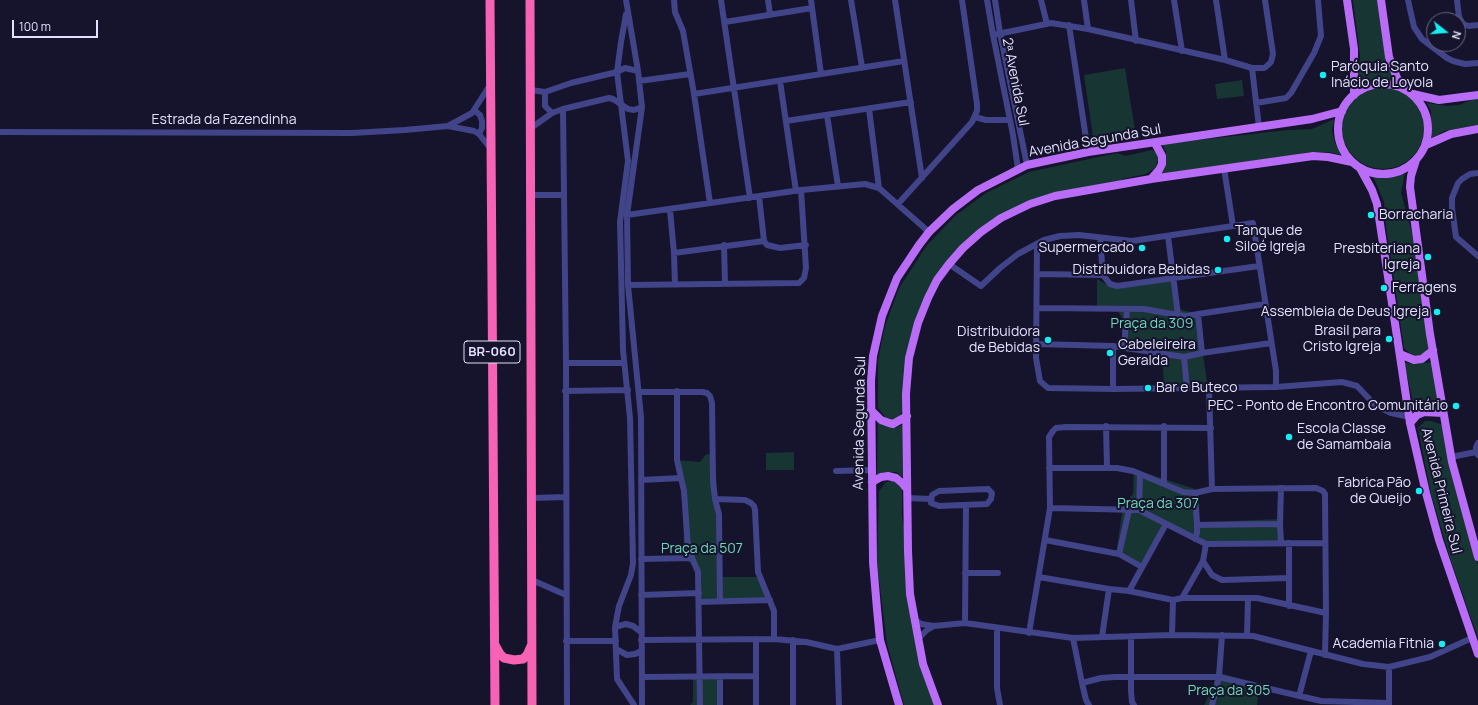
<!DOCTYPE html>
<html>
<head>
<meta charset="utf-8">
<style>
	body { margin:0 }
	#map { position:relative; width:1478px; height:705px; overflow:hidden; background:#16132c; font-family:Manrope,sans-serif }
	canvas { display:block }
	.north { position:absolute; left:1426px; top:12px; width:40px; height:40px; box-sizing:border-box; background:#16132c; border:1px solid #676580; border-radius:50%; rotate:107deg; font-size:11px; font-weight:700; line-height:16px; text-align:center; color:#e1e0fd }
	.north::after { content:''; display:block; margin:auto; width:14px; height:18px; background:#17ecf2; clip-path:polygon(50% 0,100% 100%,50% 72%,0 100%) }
	.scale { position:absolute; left:12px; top:20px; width:86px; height:18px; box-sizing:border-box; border:2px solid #e1e0fd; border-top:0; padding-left:5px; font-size:12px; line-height:14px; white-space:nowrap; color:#e1e0fd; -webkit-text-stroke:3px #16132c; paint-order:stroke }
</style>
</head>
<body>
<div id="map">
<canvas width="1478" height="705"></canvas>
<div class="north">N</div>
<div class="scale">100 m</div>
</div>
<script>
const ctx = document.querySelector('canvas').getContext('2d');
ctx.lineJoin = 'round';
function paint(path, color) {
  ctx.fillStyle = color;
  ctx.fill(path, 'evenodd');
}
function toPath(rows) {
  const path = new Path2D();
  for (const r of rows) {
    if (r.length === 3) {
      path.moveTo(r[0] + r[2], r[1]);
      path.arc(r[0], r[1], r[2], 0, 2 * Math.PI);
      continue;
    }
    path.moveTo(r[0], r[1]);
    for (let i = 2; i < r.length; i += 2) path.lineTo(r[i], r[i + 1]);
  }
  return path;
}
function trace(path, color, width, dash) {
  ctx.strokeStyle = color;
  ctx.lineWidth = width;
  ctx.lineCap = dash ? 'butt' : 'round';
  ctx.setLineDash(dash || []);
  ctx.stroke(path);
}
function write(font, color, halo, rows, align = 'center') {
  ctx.font = font + ' Manrope,sans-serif';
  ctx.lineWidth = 4;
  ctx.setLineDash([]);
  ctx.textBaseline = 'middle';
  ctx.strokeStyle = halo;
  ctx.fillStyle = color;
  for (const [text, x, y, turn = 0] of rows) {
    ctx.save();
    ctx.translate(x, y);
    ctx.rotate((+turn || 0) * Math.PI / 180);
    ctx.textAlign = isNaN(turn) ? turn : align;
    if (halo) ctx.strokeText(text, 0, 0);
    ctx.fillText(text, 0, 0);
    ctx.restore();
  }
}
const green = toPath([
	[1353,0,1379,0,1395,80,1378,79,1367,81,1357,86,1360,56],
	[1125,68,1135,130,1093,137,1084,75],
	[1242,80,1244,96,1217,99,1215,84],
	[1383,128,41],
	[1474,99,1478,99,1478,125,1444,131,1432,138,1431,111,1427,103,1447,106,1459,105],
	[1334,119,1332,131,1335,143,1341,155,1329,152,1310,152,1287,156,1161,174,1166,160,1166,152,1162,144,1288,130,1312,129],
	[1152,150,1158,153,1158,160,1155,168,1146,174,1122,179,1119,182,1027,203,953,255,923,301,903,410,899,417,893,420,887,419,878,408,878,360,885,326,899,288,927,245,956,215,986,193,1029,172,1117,153,1125,156],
	[1405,173,1401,193,1412,233,1430,346,1421,356,1413,356,1404,348,1386,226,1384,202,1373,176,1385,178],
	[1097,279,1111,287,1173,280,1176,308,1197,314,1208,388,1164,388,1163,368,1147,353,1122,351,1122,318,1116,308,1097,308],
	[1404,362,1412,364,1433,362,1440,411,1416,415],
	[878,418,883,425,896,428,904,424,905,479,896,472,884,472,877,476],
	[1425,421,1431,421,1443,425,1450,469,1478,565,1478,638,1450,558,1431,494,1418,428],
	[794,452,794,470,766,470,766,453],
	[706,454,715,455,722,577,760,577,770,603,698,603,696,569,684,557,683,493,675,460,700,462],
	[1134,469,1198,490,1200,522,1283,519,1283,545,1208,547,1167,527,1143,571,1117,548,1123,505,1133,494],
	[893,481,902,488,902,517,906,537,910,612,936,705,904,705,887,644,877,563,879,491,886,482],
	[1216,672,1260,684,1257,705,1204,705,1213,687],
	[693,674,723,674,723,705,690,705,693,702]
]);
const minor = toPath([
	[626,0,638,71,642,107,627,215,628,285,641,417,642,705],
	[674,0,675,12,683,31,694,94,710,203],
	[721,0,750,198],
	[768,0,770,14],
	[811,0,821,74],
	[851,0,862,67],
	[895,0,922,178],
	[987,0,993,35,1013,135,1018,169],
	[995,0,1000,33,1027,165],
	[1041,0,1047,24],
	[1084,0,1088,29],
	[1131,0,1136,41],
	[1174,0,1182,51],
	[1216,0,1225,60],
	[1408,0,1414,27,1422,39,1447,58,1453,61,1465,64,1478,63],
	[1457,0,1459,17,1463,24,1469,26,1478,25],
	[626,14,621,42,617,72,628,161,620,222,623,350,630,418,633,563,631,575,619,606,615,627,617,679,634,705],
	[725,22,812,8],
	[1069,25,1088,152],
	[993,35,1051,23,1057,24,1088,29,1225,60,1252,68,1264,68,1267,66,1271,62,1273,54,1265,0],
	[1252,68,1259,127],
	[639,81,690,74],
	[780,81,796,191],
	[531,90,545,92,571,83,617,72,625,68,638,71],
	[545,92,545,106,552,113],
	[694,94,904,61],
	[1256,103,1286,98,1291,93,1314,53,1321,36,1318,0],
	[563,109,566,363,567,705],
	[869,109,879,188],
	[474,110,480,115,482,121,482,128,479,134],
	[827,115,838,186],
	[975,117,986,120,1010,120],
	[786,121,911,102],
	[448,126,472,113,490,85],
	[531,128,552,113,563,109,609,98,613,99,628,109,634,110,642,107],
	[0,132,352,133,405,130,448,126,474,131,479,134,491,149],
	[1478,173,1470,174,1462,179,1458,183,1452,198,1452,208,1456,237,1478,256],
	[531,195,564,195],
	[759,196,764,241,767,245,780,248,806,245],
	[898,204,972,122,977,111,977,104,962,0],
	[670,210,674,253,675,285],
	[627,215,801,190,865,184,879,188,929,232],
	[1233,226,1253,223,1276,371,1276,387],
	[1168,236,1178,315,1187,316,1198,314,1202,353,1184,357,1187,388],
	[1100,238,1103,275],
	[1037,244,1036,358,1040,381,1048,388,1113,389,1276,387,1342,382,1357,386,1376,406,1391,413,1410,417],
	[724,245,725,284],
	[674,253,764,241],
	[949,264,981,286,1000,268,1018,254,1044,240,1060,236,1079,235,1132,241,1233,226,1224,168],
	[1037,274,1103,275,1110,284,1117,286,1259,266],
	[628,285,799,283,804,278,806,268,801,190],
	[1037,308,1144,309,1178,315],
	[1198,314,1265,304],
	[1036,344,1113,346,1184,357],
	[1113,346,1113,389],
	[1124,348,1127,309],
	[1202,353,1271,343],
	[566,363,624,363],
	[1209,387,1212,489,1316,488,1323,491,1325,494,1326,613,1325,655],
	[565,391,628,390],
	[677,391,677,460,684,491,688,548,698,572,700,705],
	[640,392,702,392,707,393,710,396,712,403,713,482,715,499,745,500,751,503,754,506,755,510,758,572,774,611,774,639],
	[1106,426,1107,467],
	[1164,426,1164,484],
	[1478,443,1476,447,1476,452,1478,455],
	[1451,457,1476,452],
	[1049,468,1117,468,1133,471,1183,492,1195,493,1197,525,1280,524,1281,488],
	[836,471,872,470],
	[641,480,681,478],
	[988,489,992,493,991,499,987,504,939,506,931,503,932,495,939,491,988,489],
	[1195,493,1212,489],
	[532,498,566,497],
	[907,498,931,499],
	[715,499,719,514,720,601],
	[1050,508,1139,510,1206,544,1325,543],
	[1139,510,1140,474],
	[1280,524,1281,543],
	[1195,539,1197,533,1197,525],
	[1045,540,1119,554,1129,510],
	[1119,554,1142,567],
	[641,559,692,558],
	[1203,561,1212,575,1222,580,1289,578,1289,543],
	[965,573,998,573],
	[1039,577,1109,589,1129,591,1173,600,1182,598,1203,561,1206,544],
	[1289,578,1289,606],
	[532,580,566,595],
	[1129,591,1166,524],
	[641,595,699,593],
	[1182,598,1257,598,1326,613],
	[699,602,770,600],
	[914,619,921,624,934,626,965,623,1073,638,1172,635,1253,636,1363,664,1389,667,1430,657,1472,638],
	[965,623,966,505],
	[615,627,626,624,633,626,641,632],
	[997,628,997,688,1000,705],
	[1029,633,1050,508,1049,437,1053,431,1056,428,1066,427,1211,428],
	[1172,635,1173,600],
	[1131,636,1131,691,1132,702,1134,705],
	[1247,636,1248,598],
	[1102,637,1109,589],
	[1073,638,1082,683,1086,700,1089,705],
	[756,639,756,705],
	[918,639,927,630,934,626],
	[641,640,774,639,806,642,837,649,880,640],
	[566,641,616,641],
	[616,649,627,655,635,654,641,651],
	[837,649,839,705],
	[642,677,755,676],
	[720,677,720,705],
	[1082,683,1101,678,1115,677,1219,677,1321,701,1389,703],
	[1299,696,1311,651],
	[793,705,793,640],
	[1212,705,1219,677,1222,635],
	[1389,705,1389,667]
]);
const major = toPath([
	[1347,0,1354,49,1354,95],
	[1381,0,1389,57,1397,78,1405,88],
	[1383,129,45],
	[1413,94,1439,100,1478,95],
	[1426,145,1451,134,1478,129],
	[1416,160,1411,176,1410,187,1430,334,1452,462,1478,557],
	[1360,168,1372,190,1377,204,1410,423,1426,493,1439,540,1478,654],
	[1151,179,1159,170,1162,164,1162,156,1155,143],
	[1400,354,1414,360,1422,359,1433,350],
	[871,410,881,420,889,423,893,424,907,416],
	[1410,423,1417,415,1424,412,1443,413],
	[872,482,881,477,888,476,896,478,902,483,907,489],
	[899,705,880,640,877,609,873,562,871,381,873,356,882,316,897,278,919,245,929,232,953,209,978,190,1027,165,1088,152,1312,119,1342,111],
	[938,705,923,664,910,594,908,551,906,394,909,358,918,323,928,298,937,280,949,264,963,248,981,232,1001,218,1030,204,1055,196,1151,179,1313,156,1328,157,1352,162]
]);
const highway = toPath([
	[490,0,495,705],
	[530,0,532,705],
	[495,645,500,654,504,658,514,660,523,659,527,655,531,646]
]);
const markers = [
	[1323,75,4,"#17ecf2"],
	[1371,215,4,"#17ecf2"],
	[1227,239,4,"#17ecf2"],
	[1142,248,4,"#17ecf2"],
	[1428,257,4,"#17ecf2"],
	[1218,270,4,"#17ecf2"],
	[1384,288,4,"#17ecf2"],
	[1437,312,4,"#17ecf2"],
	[1389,339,4,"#17ecf2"],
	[1048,340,4,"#17ecf2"],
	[1110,353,4,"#17ecf2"],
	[1148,388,4,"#17ecf2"],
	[1456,406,4,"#17ecf2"],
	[1289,437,4,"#17ecf2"],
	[1419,491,4,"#17ecf2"],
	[1442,644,4,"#17ecf2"]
];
const shields = [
	[492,352,56]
];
const shieldNames = [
	["BR-060",492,352]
];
const poiNames = [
	["Paróquia Santo",1331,67,"left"],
	["Inácio de Loyola",1331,83,"left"],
	["Borracharia",1379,215,"left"],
	["Tanque de",1235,231,"left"],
	["Siloé Igreja",1235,247,"left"],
	["Supermercado",1134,248],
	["Presbiteriana",1420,249],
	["Igreja",1420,265],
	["Distribuidora Bebidas",1210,270],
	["Ferragens",1392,288,"left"],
	["Assembleia de Deus Igreja",1429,312],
	["Brasil para",1381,331],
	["Cristo Igreja",1381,347],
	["Distribuidora",1040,332],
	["de Bebidas",1040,348],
	["Cabeleireira",1118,345,"left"],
	["Geralda",1118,361,"left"],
	["Bar e Buteco",1156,388,"left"],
	["PEC - Ponto de Encontro Comunitário",1448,406],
	["Escola Classe",1297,429,"left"],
	["de Samambaia",1297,445,"left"],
	["Fabrica Pão",1411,483],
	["de Queijo",1411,499],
	["Academia Fitnia",1434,644]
];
const streetNames = [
	["2ᵃ Avenida Sul",1015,82,79],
	["Estrada da Fazendinha",224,120],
	["Avenida Segunda Sul",1095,141,-10],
	["Avenida Segunda Sul",860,423,-89],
	["Avenida Primeira Sul",1441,491,76]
];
const parkNames = [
	["Praça da 309",1152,324],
	["Praça da 307",1158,504],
	["Praça da 507",702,549],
	["Praça da 305",1229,691]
];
paint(green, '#173532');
trace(minor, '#414488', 6);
trace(major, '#b96df7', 8);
trace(highway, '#f662b4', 9);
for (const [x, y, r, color] of markers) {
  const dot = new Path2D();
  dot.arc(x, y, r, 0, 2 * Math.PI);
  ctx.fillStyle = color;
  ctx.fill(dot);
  trace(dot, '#16132c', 1.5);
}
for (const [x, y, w] of shields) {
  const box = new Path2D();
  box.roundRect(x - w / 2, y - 11, w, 22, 3);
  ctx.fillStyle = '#16132c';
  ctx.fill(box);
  trace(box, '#e1e0fd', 1);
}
write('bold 13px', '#e1e0fd', null, shieldNames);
write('14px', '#e1e0fd', '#16132c', poiNames, 'right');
write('14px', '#e1e0fd', '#16132c', streetNames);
write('14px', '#6edbb8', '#16132c', parkNames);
</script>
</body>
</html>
